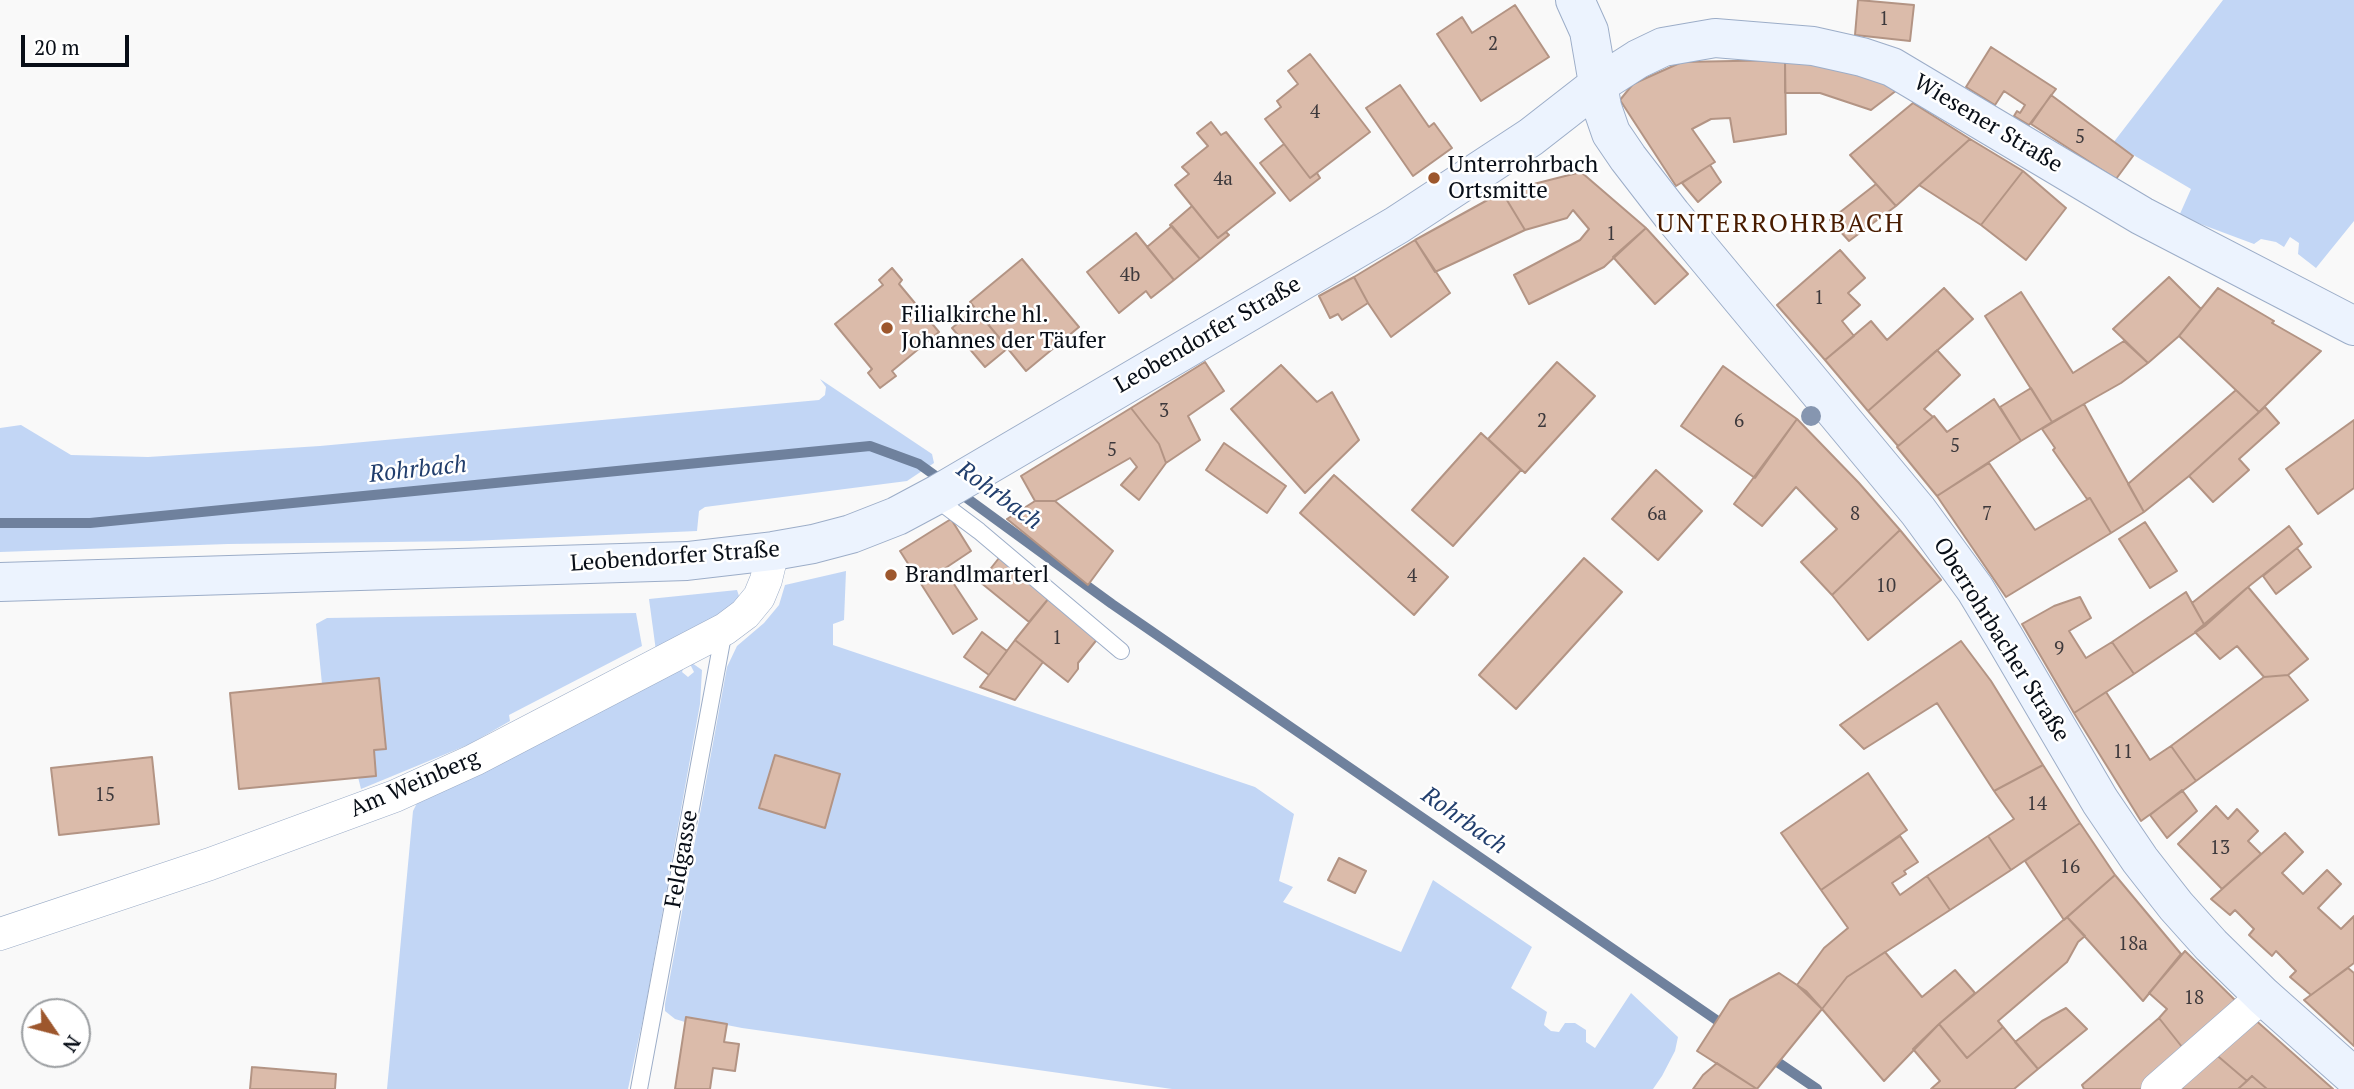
<!DOCTYPE html>
<html>
<head>
<meta charset="utf-8">
<style>
	body { margin:0 }
	#map { position:relative; width:2354px; height:1089px; overflow:hidden; background:#f9f9f9; font-family:"PT Serif",serif }
	canvas { display:block }
	.north { position:absolute; left:21px; top:998px; width:70px; height:70px; box-sizing:border-box; background:#fff; border:2px solid #9c9fa2; border-radius:50%; rotate:125deg; font-size:19px; font-weight:700; line-height:28px; text-align:center; color:#080e17 }
	.north::after { content:''; display:block; margin:auto; width:24px; height:32px; background:#9d572d; clip-path:polygon(50% 0,100% 100%,50% 72%,0 100%) }
	.scale { position:absolute; left:21px; top:35px; width:108px; height:32px; box-sizing:border-box; border:4px solid #080e17; border-top:0; padding-left:9px; font-size:21px; line-height:24px; white-space:nowrap; color:#080e17; -webkit-text-stroke:5px #fff; paint-order:stroke }
</style>
</head>
<body>
<div id="map">
<canvas width="2354" height="1089"></canvas>
<div class="north">N</div>
<div class="scale">20 m</div>
</div>
<script>
const ctx = document.querySelector('canvas').getContext('2d');
ctx.lineJoin = 'round';
function paint(path, color) {
  ctx.fillStyle = color;
  ctx.fill(path, 'evenodd');
}
function toPath(rows) {
  const path = new Path2D();
  for (const r of rows) {
    path.moveTo(r[0], r[1]);
    for (let i = 2; i < r.length; i += 2) path.lineTo(r[i], r[i + 1]);
  }
  return path;
}
function trace(path, color, width, dash) {
  ctx.strokeStyle = color;
  ctx.lineWidth = width;
  ctx.lineCap = dash ? 'butt' : 'round';
  ctx.setLineDash(dash || []);
  ctx.stroke(path);
}
function write(font, color, halo, rows, align = 'center') {
  ctx.font = font + ' "PT Serif",serif';
  ctx.lineWidth = 5;
  ctx.setLineDash([]);
  ctx.textBaseline = 'middle';
  ctx.strokeStyle = halo;
  ctx.fillStyle = color;
  for (const [text, x, y, turn = 0] of rows) {
    ctx.save();
    ctx.translate(x, y);
    ctx.rotate((+turn || 0) * Math.PI / 180);
    ctx.textAlign = isNaN(turn) ? turn : align;
    if (halo) ctx.strokeText(text, 0, 0);
    ctx.fillText(text, 0, 0);
    ctx.restore();
  }
}
const green = toPath([
	[2223,0,2354,0,2354,221,2316,268,2298,254,2299,243,2290,237,2284,247,2276,242,2261,239,2254,244,2179,216,2191,189,2113,143],
	[820,379,932,454,934,463,907,481,705,507,699,511,697,531,470,541,228,544,0,552,0,428,21,425,71,455,148,457,320,446,819,400,825,395,826,387],
	[846,571,844,620,833,624,833,645,1255,787,1294,814,1279,881,1293,887,1283,902,1401,952,1433,880,1532,947,1511,988,1547,1012,1544,1025,1551,1031,1559,1032,1565,1023,1575,1023,1586,1030,1586,1042,1595,1048,1631,993,1678,1037,1675,1051,1662,1076,1653,1089,1172,1089,742,1028,686,1017,685,1022,675,1019,665,1011,665,1004,727,667,737,646,764,623,779,605,785,585],
	[737,590,740,599,735,609,656,651,649,599],
	[636,613,642,646,509,715,510,721,470,744,361,789,358,777,376,775,374,750,386,749,379,679,322,684,316,624,327,618],
	[692,663,702,670,700,704,645,1009,628,1089,387,1089,413,811,418,801,684,667,682,672,688,677,694,672,690,664]
]);
const stream = toPath([
	[957,491,1112,604,1728,1028],
	[0,523,90,523,870,446,919,464,944,482],
	[1767,1055,1817,1089]
]);
const building = toPath([
	[1858,0,1914,5,1910,41,1855,35,1858,0],
	[1515,5,1549,57,1481,101,1437,34,1462,17,1472,33,1515,5],
	[1991,47,2056,89,2029,125,2014,116,2017,111,2020,113,2025,105,2004,91,1995,105,1966,87,1991,47],
	[1310,54,1370,132,1310,178,1265,119,1281,107,1277,101,1298,84,1288,71,1310,54],
	[1785,60,1786,134,1734,142,1730,118,1711,119,1692,129,1715,162,1676,186,1620,100,1633,84,1682,62,1785,60],
	[1785,60,1885,77,1897,90,1871,110,1820,93,1785,93,1785,60],
	[1400,85,1429,127,1434,123,1452,148,1413,176,1366,108,1400,85],
	[2051,95,2133,156,2116,179,2031,124,2051,95],
	[1913,103,1970,139,1896,206,1850,155,1913,103],
	[1211,122,1221,135,1226,132,1275,193,1218,238,1175,185,1189,174,1182,167,1208,146,1197,133,1211,122],
	[1970,139,2023,171,1981,225,1919,185,1970,139],
	[1284,144,1310,178,1317,173,1320,178,1290,201,1260,163,1284,144],
	[1710,165,1721,182,1698,202,1682,183,1710,165],
	[2023,171,2066,208,2026,260,1981,225,2023,171],
	[1581,172,1646,228,1604,267,1529,304,1514,275,1580,240,1589,229,1573,210,1567,218,1525,230,1502,192,1581,172],
	[1876,184,1896,206,1849,241,1830,220,1876,184],
	[1502,192,1525,230,1435,272,1415,240,1502,192],
	[1192,206,1218,238,1226,232,1229,235,1200,259,1170,225,1192,206],
	[1172,226,1200,259,1174,280,1147,247,1172,226],
	[1646,228,1688,274,1655,304,1613,257,1646,228],
	[1136,233,1174,280,1151,298,1146,291,1119,313,1087,272,1136,233],
	[1415,240,1450,293,1391,337,1368,303,1354,277,1415,240],
	[1840,250,1865,278,1848,293,1860,305,1842,321,1854,336,1825,360,1777,305,1840,250],
	[1022,259,1079,327,1026,371,970,302,1022,259],
	[892,268,902,280,899,284,939,332,892,371,896,376,880,388,868,373,872,369,835,324,883,285,879,280,892,268],
	[1354,277,1368,303,1342,320,1338,314,1330,318,1319,296,1354,277],
	[2169,277,2201,309,2179,336,2148,363,2113,329,2169,277],
	[1944,288,1973,319,1868,411,1825,360,1871,321,1887,340,1944,288],
	[2218,288,2274,321,2272,323,2321,351,2259,412,2179,336,2218,288],
	[2021,292,2073,373,2124,341,2148,363,2121,383,2052,422,1985,316,2021,292],
	[975,309,1008,348,985,367,952,328,975,309],
	[1937,350,1960,375,1924,409,1933,417,1898,446,1868,411,1937,350],
	[1205,362,1224,391,1188,416,1200,440,1166,463,1159,444,1131,408,1205,362],
	[1557,362,1595,396,1525,473,1488,439,1557,362],
	[1281,365,1317,402,1332,392,1359,440,1305,493,1231,409,1281,365],
	[1723,366,1797,419,1755,478,1681,426,1723,366],
	[2031,388,2052,422,2021,441,2000,407,2031,388],
	[2236,390,2259,412,2189,476,2144,512,2128,484,2236,390],
	[1994,399,2021,441,1937,496,1897,447,1934,416,1947,432,1994,399],
	[2084,404,2144,512,2111,533,2090,498,2087,499,2053,450,2055,448,2042,429,2084,404],
	[2265,407,2279,423,2239,459,2249,470,2213,502,2189,476,2265,407],
	[1131,408,1159,444,1166,463,1139,500,1121,485,1137,467,1130,458,1055,501,1035,501,1021,476,1131,408],
	[1797,419,1859,483,1900,530,1832,595,1801,562,1837,529,1796,487,1762,526,1734,504,1797,419],
	[2354,420,2354,488,2318,514,2286,469,2354,420],
	[1481,433,1521,470,1453,546,1412,510,1481,433],
	[1224,443,1286,486,1267,513,1206,470,1224,443],
	[1989,463,2035,530,2090,498,2111,533,2006,597,1937,496,1989,463],
	[1656,470,1702,511,1658,560,1612,519,1656,470],
	[1334,475,1448,577,1414,615,1300,513,1334,475],
	[1035,501,1055,501,1113,551,1088,585,1007,519,1035,501],
	[951,519,971,551,944,569,977,619,953,634,900,551,951,519],
	[2145,522,2177,571,2150,588,2119,539,2145,522],
	[2289,526,2302,544,2248,587,2205,626,2192,603,2289,526],
	[1900,530,1941,580,1868,640,1832,595,1900,530],
	[2297,548,2311,567,2276,594,2263,576,2297,548],
	[999,558,1049,598,1029,622,980,582,999,558],
	[1584,558,1622,592,1516,709,1479,675,1584,558],
	[2248,587,2308,659,2288,675,2264,677,2237,646,2220,659,2195,632,2248,587],
	[2186,592,2205,626,2134,674,2112,642,2186,592],
	[2080,597,2091,618,2069,631,2086,658,2112,642,2134,674,2074,713,2022,624,2054,606,2080,597],
	[1049,598,1099,637,1078,663,1078,669,1068,682,1015,640,1049,598],
	[982,632,1007,651,989,675,964,657,982,632],
	[1015,640,1043,662,1015,700,980,687,1015,640],
	[1961,641,1991,681,2043,765,1994,791,1937,703,1864,749,1840,725,1961,641],
	[2288,675,2308,700,2196,781,2171,746,2264,677,2288,675],
	[379,678,386,749,374,750,376,776,239,789,230,693,379,678],
	[2106,692,2150,760,2171,746,2196,781,2141,821,2074,713,2106,692],
	[775,755,840,774,825,828,759,808,775,755],
	[152,757,159,824,59,835,51,768,152,757],
	[2043,765,2080,823,2011,870,1988,836,2014,819,1994,791,2043,765],
	[1868,773,1907,830,1821,890,1781,833,1868,773],
	[2182,790,2197,811,2167,838,2150,815,2182,790],
	[2216,806,2228,819,2237,809,2258,831,2248,841,2261,854,2222,889,2178,844,2216,806],
	[2080,823,2115,875,2064,920,2025,861,2080,823],
	[2285,833,2303,852,2282,873,2303,894,2327,870,2341,884,2318,908,2341,929,2354,916,2354,963,2311,995,2290,977,2296,971,2276,951,2272,956,2249,935,2254,929,2235,910,2230,915,2211,899,2285,833],
	[1900,836,1918,862,1904,871,1906,874,1892,883,1900,895,1927,876,1950,910,1847,977,1822,1009,1797,985,1824,948,1848,928,1821,890,1900,836],
	[1988,836,2011,870,1950,910,1927,876,1988,836],
	[1339,858,1366,871,1355,893,1328,880,1339,858],
	[2115,875,2181,954,2143,1001,2067,917,2115,875],
	[2067,917,2085,936,2078,942,2067,962,1998,1021,2003,1027,1967,1058,1939,1024,2067,917],
	[2185,951,2239,1004,2186,1052,2159,1018,2167,1009,2149,993,2185,951],
	[1885,952,1922,997,1955,970,1975,993,1939,1024,1884,1081,1822,1009,1847,977,1885,952],
	[2348,968,2354,973,2354,1046,2304,1000,2348,968],
	[1779,973,1806,991,1822,1009,1757,1089,1697,1051,1730,1000,1779,973],
	[2066,1008,2087,1029,2038,1069,2015,1042,2042,1021,2066,1008],
	[686,1017,727,1024,724,1042,739,1044,735,1071,713,1068,710,1089,675,1089,686,1017],
	[2252,1017,2333,1089,2267,1089,2252,1076,2247,1081,2213,1052,2252,1017],
	[2159,1018,2186,1052,2144,1089,2084,1089,2082,1085,2159,1018],
	[1939,1024,1967,1058,2003,1027,2038,1069,2014,1089,1931,1089,1940,1081,1913,1049,1939,1024],
	[2213,1052,2247,1081,2238,1089,2173,1089,2213,1052],
	[1717,1063,1757,1089,1693,1089,1703,1075,1717,1063],
	[252,1067,336,1074,335,1089,250,1089,252,1067],
	[2252,1076,2267,1089,2238,1089,2252,1076]
]);
const lane = toPath([
	[935,498,979,531,1121,651],
	[639,1089,724,630]
]);
const street = toPath([
	[0,934,210,864,395,796,474,760,725,629,745,614,759,597,766,580,773,551],
	[2157,1089,2263,996]
]);
const secondary = toPath([
	[1575,0,1589,31,1602,107,1611,133,1628,158,1672,215,1918,511,1945,548,1975,589,2004,637,2100,801,2140,860,2176,906,2211,945,2263,996,2354,1077],
	[0,582,687,561,773,551,813,544,851,534,897,516,940,493,1397,225,1531,137,1599,84,1638,59,1663,47,1715,38,1813,46,1862,57,1892,67,2142,216,2354,326]
]);
const trees = [
	[1811,416]
];
const markers = [
	[1434,178,7,"#9d572d"],
	[887,328,7,"#9d572d"],
	[891,575,7,"#9d572d"]
];
const numberNames = [
	["1",1884,20],
	["2",1493,45],
	["4",1315,113],
	["5",2080,138],
	["4a",1223,180],
	["1",1611,235],
	["4b",1130,276],
	["1",1819,299],
	["3",1164,412],
	["2",1542,422],
	["6",1739,422],
	["5",1955,447],
	["5",1112,451],
	["6a",1657,515],
	["8",1855,515],
	["7",1987,515],
	["4",1412,577],
	["10",1886,587],
	["1",1057,639],
	["9",2059,650],
	["11",2123,753],
	["15",105,796],
	["14",2037,805],
	["13",2220,849],
	["16",2070,868],
	["18a",2133,945],
	["18",2194,999]
];
const streetNames = [
	["Wiesener Straße",1988,124,31],
	["Leobendorfer Straße",1208,335,-30],
	["Leobendorfer Straße",675,557,-4],
	["Oberrohrbacher Straße",2001,640,58],
	["Am Weinberg",415,784,-23],
	["Feldgasse",682,859,-80]
];
const poiNames = [
	["Unterrohrbach",1448,165],
	["Ortsmitte",1448,191],
	["Filialkirche hl.",901,315],
	["Johannes der Täufer",901,341],
	["Brandlmarterl",905,575]
];
const waterNames = [
	["Rohrbach",418,470,-6],
	["Rohrbach",999,496,36],
	["Rohrbach",1464,821,35]
];
const quarterNames = [
	["UNTERROHRBACH",1781,225]
];
paint(green, '#c2d6f5');
trace(stream, '#6f819d', 10);
paint(building, '#dbbbaa');
trace(building, '#b39484', 2);
trace(lane, '#9cadc8', 18);
trace(street, '#9cadc8', 33);
trace(secondary, '#9cadc8', 40);
trace(lane, '#fff', 16);
trace(street, '#fff', 32);
trace(secondary, '#ecf3fe', 38);
ctx.fillStyle = '#8696b0';
for (const [x, y] of trees) {
  ctx.beginPath();
  ctx.arc(x, y, 10, 0, 2 * Math.PI);
  ctx.fill();
}
for (const [x, y, r, color] of markers) {
  const dot = new Path2D();
  dot.arc(x, y, r, 0, 2 * Math.PI);
  ctx.fillStyle = color;
  ctx.fill(dot);
  trace(dot, '#fff', 2.5);
}
write('19px', '#3d393c', null, numberNames);
write('23px', '#080e17', '#fff', streetNames);
write('23px', '#080e17', '#fff', poiNames, 'left');
write('italic 24px', '#213e6d', '#fff', waterNames);
ctx.letterSpacing = '2px';
write('26px', '#491c00', '#fff', quarterNames);
ctx.letterSpacing = '0px';
</script>
</body>
</html>
